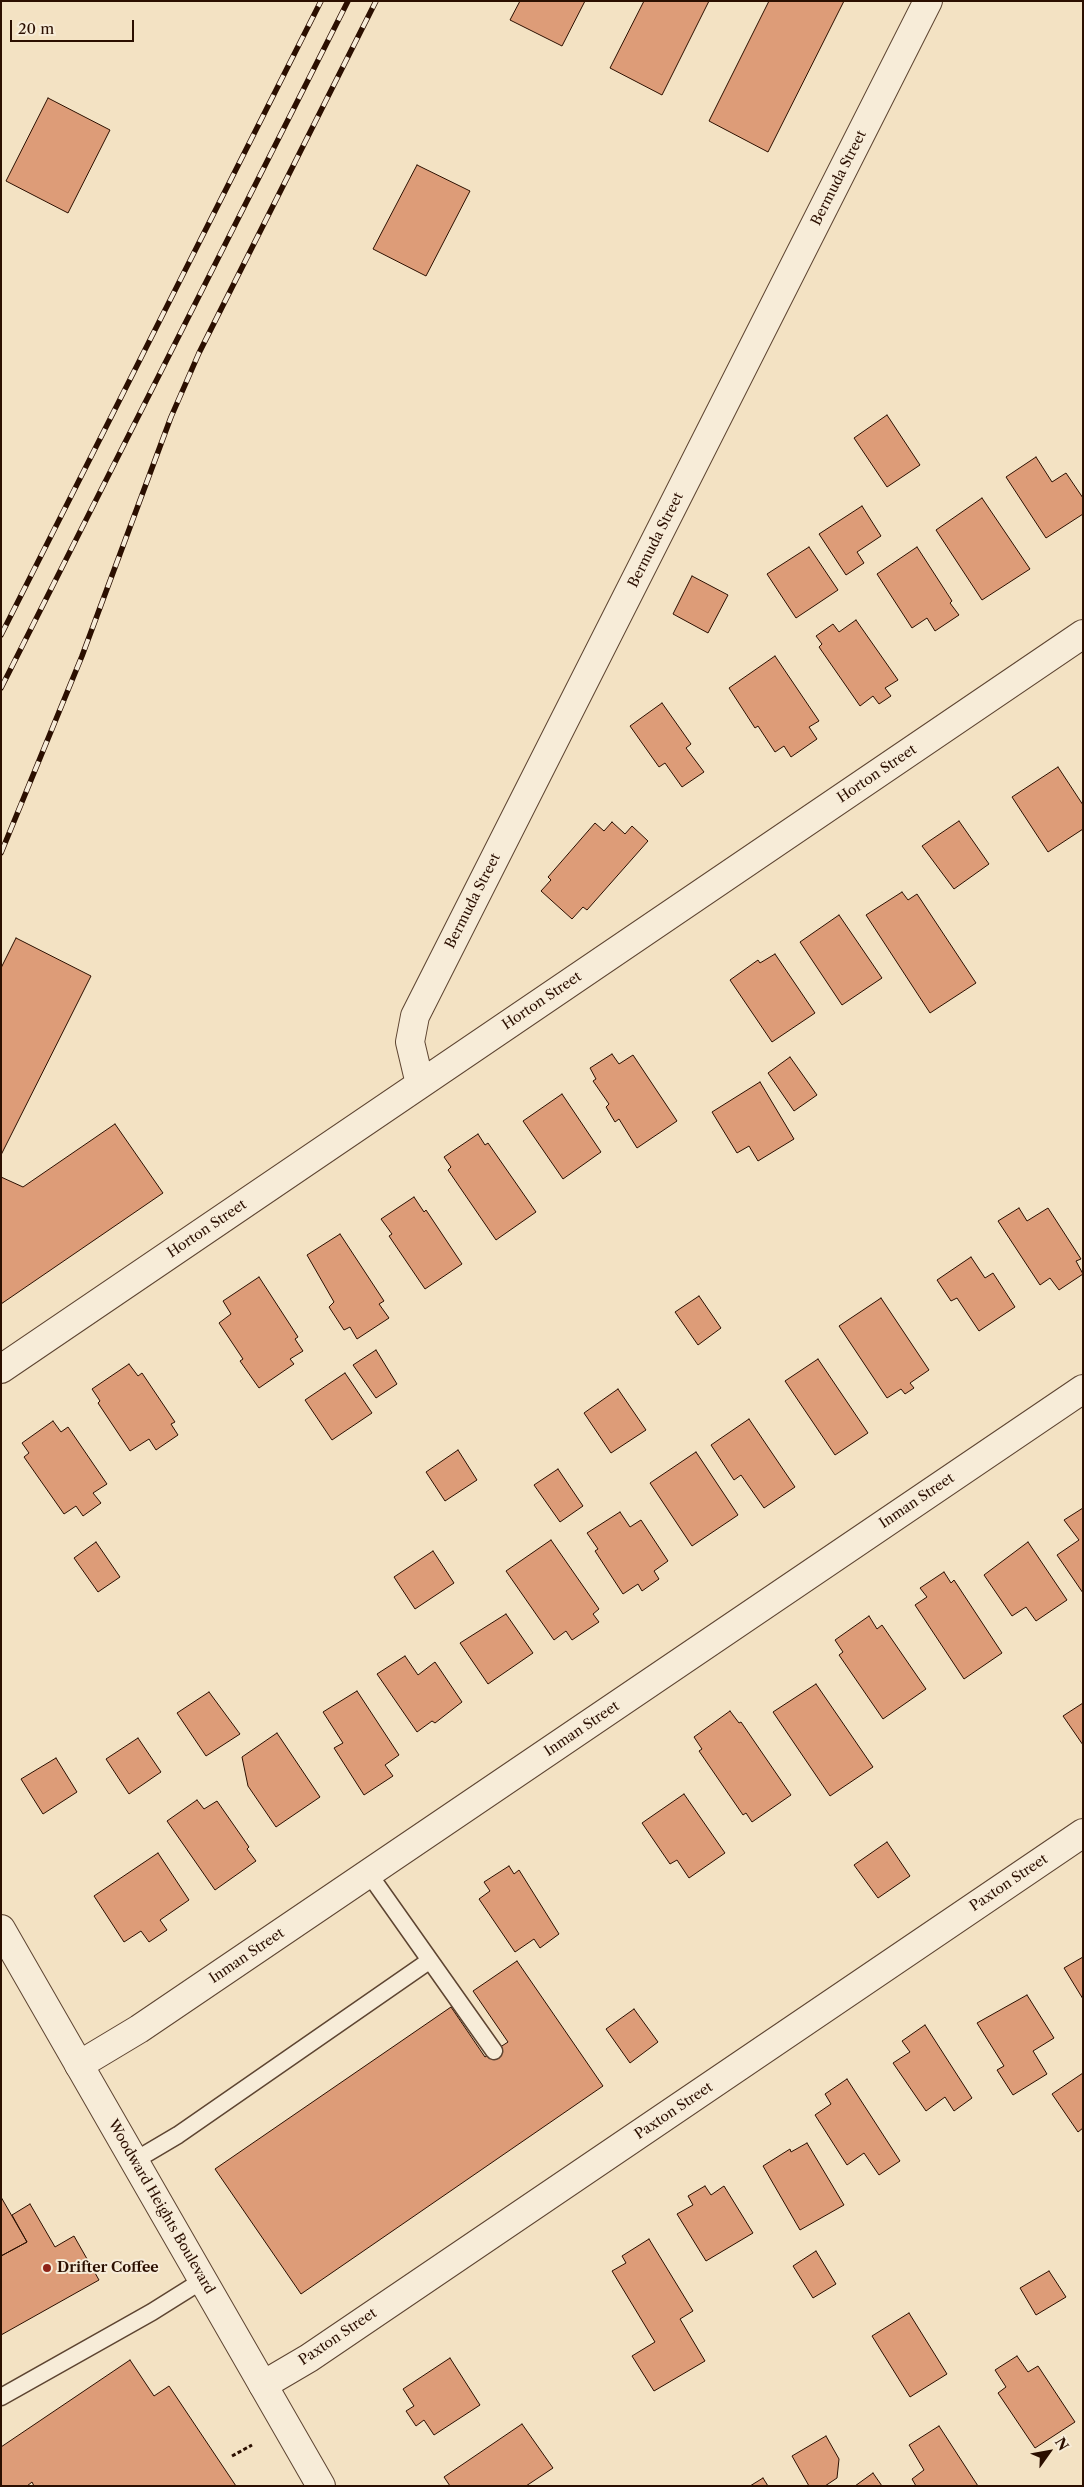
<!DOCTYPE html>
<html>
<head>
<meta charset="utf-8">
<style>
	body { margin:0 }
	#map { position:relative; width:1084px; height:2487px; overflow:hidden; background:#f3e2c3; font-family:"Libre Caslon Text",serif }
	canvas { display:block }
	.frame { position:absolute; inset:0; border:2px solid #2b0f00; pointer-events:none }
	.north { position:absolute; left:1024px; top:2427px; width:50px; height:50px; -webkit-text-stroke:4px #f7ecd8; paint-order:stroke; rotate:58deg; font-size:14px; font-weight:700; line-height:20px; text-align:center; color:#2b0f00 }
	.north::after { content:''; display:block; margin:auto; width:18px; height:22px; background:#2b0f00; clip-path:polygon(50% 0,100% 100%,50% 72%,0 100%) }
	.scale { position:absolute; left:10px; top:20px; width:124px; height:22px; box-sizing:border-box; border:2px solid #2b0f00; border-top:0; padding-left:6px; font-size:15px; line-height:18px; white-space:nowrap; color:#2b0f00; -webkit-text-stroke:4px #f7ecd8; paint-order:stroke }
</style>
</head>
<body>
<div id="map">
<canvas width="1084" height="2487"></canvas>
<div class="frame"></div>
<div class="north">N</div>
<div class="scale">20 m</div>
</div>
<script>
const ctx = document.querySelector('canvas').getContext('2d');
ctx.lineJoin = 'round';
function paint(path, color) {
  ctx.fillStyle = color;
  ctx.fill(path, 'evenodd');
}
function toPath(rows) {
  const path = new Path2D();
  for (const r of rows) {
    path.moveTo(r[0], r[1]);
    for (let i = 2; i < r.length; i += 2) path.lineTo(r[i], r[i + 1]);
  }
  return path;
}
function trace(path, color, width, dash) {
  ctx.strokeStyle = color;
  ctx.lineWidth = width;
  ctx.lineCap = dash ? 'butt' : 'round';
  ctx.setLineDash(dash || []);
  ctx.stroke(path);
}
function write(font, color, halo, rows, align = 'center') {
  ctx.font = font + ' "Libre Caslon Text",serif';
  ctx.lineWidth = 4;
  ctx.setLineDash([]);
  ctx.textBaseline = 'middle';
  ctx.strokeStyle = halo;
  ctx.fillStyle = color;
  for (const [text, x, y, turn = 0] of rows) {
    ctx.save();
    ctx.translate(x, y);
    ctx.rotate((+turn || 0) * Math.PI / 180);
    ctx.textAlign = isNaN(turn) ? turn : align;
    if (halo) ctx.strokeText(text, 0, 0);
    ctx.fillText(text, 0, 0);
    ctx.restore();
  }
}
const building = toPath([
	[520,1,585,1,562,46,510,20,520,1],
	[644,1,709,1,662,95,610,68,644,1],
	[769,1,844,1,768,152,709,121,769,1],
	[48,98,110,130,68,213,6,181,48,98],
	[417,165,470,191,426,276,373,249,417,165],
	[887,415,920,465,887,487,854,438,887,415],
	[1036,457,1052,482,1066,473,1083,498,1083,514,1046,538,1006,477,1036,457],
	[982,498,1030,569,982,600,936,530,982,498],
	[862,506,881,536,857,552,864,563,846,575,819,534,862,506],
	[809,547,838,590,796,618,767,574,809,547],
	[917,547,952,601,950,603,959,615,935,631,927,618,912,628,877,574,917,547],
	[692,576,728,595,708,633,673,614,692,576],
	[856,620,898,680,885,688,891,696,879,704,873,696,860,706,819,647,822,644,816,636,833,624,839,632,856,620],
	[775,656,819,721,809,727,817,739,791,757,784,746,775,752,758,726,755,728,729,688,775,656],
	[662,703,691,744,686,748,704,772,682,787,665,763,659,767,630,726,662,703],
	[1058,767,1083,805,1083,829,1048,852,1012,797,1058,767],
	[959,821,989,864,954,889,922,846,959,821],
	[612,822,625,834,632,826,648,841,587,910,583,907,572,919,541,891,551,880,548,877,595,823,604,831,612,822],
	[902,892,908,900,917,894,976,983,930,1013,866,915,902,892],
	[839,915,882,978,842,1005,800,942,839,915],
	[16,938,91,976,1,1155,1,968,16,938],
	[775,954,815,1013,772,1042,730,980,758,960,760,963,775,954],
	[612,1054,619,1064,633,1055,677,1121,637,1148,619,1119,615,1122,606,1107,609,1104,593,1081,596,1079,590,1068,612,1054],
	[790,1057,817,1095,794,1111,768,1073,790,1057],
	[760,1082,794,1139,758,1161,749,1146,737,1153,712,1112,760,1082],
	[562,1094,601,1152,563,1179,523,1121,562,1094],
	[115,1124,163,1193,1,1304,1,1177,23,1187,115,1124],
	[478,1134,485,1145,488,1143,536,1212,496,1240,448,1170,451,1167,444,1157,478,1134],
	[414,1197,424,1212,426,1210,462,1264,425,1289,389,1236,392,1234,381,1219,414,1197],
	[1019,1208,1027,1221,1048,1208,1081,1259,1076,1261,1083,1274,1059,1290,1050,1278,1040,1285,998,1221,1019,1208],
	[340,1234,384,1301,379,1304,389,1318,357,1339,350,1327,344,1330,329,1307,334,1302,307,1255,340,1234],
	[971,1257,985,1278,993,1273,1015,1307,979,1331,957,1298,951,1301,937,1280,971,1257],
	[259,1277,298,1337,295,1339,303,1351,290,1359,294,1364,259,1388,240,1361,243,1359,219,1323,231,1314,223,1301,259,1277],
	[699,1296,721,1328,698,1345,675,1312,699,1296],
	[881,1298,929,1370,910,1383,914,1388,905,1394,901,1389,887,1398,839,1326,881,1298],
	[376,1350,397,1384,376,1398,353,1365,376,1350],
	[818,1359,868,1433,835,1455,785,1381,818,1359],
	[129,1364,138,1376,142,1373,175,1422,171,1424,178,1435,156,1450,149,1439,130,1451,98,1403,100,1401,92,1389,129,1364],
	[345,1373,372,1413,332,1440,305,1400,345,1373],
	[618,1389,646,1430,611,1453,584,1413,618,1389],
	[749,1419,795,1487,764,1508,741,1475,734,1480,711,1445,749,1419],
	[53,1421,61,1432,68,1427,107,1484,93,1493,101,1503,83,1516,76,1506,64,1514,24,1457,29,1453,22,1443,53,1421],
	[458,1450,477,1480,445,1501,426,1472,458,1450],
	[696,1452,738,1515,692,1546,650,1483,696,1452],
	[558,1469,583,1506,560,1522,534,1485,558,1469],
	[1083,1508,1083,1593,1057,1555,1079,1540,1064,1520,1083,1508],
	[620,1512,630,1527,641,1520,668,1561,654,1571,659,1579,642,1591,638,1584,623,1594,595,1551,598,1549,587,1533,620,1512],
	[551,1540,599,1609,593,1614,599,1622,572,1640,566,1631,554,1640,506,1571,551,1540],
	[96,1542,120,1577,98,1592,74,1558,96,1542],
	[1028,1542,1067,1600,1036,1621,1026,1607,1012,1616,984,1575,1028,1542],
	[433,1551,454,1583,415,1609,394,1577,433,1551],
	[944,1572,951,1583,954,1580,1002,1653,964,1679,915,1605,927,1597,920,1588,944,1572],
	[506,1614,533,1653,488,1684,460,1643,506,1614],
	[869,1616,877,1629,882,1625,926,1689,883,1719,839,1655,843,1652,835,1640,869,1616],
	[405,1656,418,1675,435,1662,462,1702,435,1723,432,1721,417,1732,377,1674,405,1656],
	[816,1684,873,1767,830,1796,773,1712,816,1684],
	[357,1691,399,1755,385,1765,393,1776,364,1795,334,1748,343,1743,323,1712,357,1691],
	[209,1692,240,1734,206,1756,177,1713,209,1692],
	[1083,1703,1083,1745,1063,1716,1083,1703],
	[730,1711,739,1723,741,1722,791,1795,752,1822,746,1813,743,1815,699,1751,702,1749,694,1737,730,1711],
	[277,1733,320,1797,276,1827,248,1786,242,1757,277,1733],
	[138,1738,161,1772,129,1794,106,1759,138,1738],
	[56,1758,77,1792,43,1814,21,1779,56,1758],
	[684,1794,725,1853,689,1878,677,1860,670,1864,642,1823,684,1794],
	[197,1800,204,1809,217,1801,249,1847,247,1849,256,1861,215,1890,167,1821,197,1800],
	[887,1842,910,1876,878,1898,854,1865,887,1842],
	[158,1853,189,1900,160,1920,167,1930,149,1942,141,1931,124,1942,94,1896,158,1853],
	[509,1866,514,1874,519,1870,559,1934,540,1948,534,1939,515,1952,479,1899,490,1891,484,1882,509,1866],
	[1083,1957,1083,1999,1064,1968,1083,1957],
	[517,1961,603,2086,301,2294,215,2169,451,2007,485,2057,508,2042,473,1991,517,1961],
	[1027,1995,1054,2038,1033,2051,1047,2074,1013,2095,997,2070,1004,2066,977,2023,1027,1995],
	[634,2009,658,2042,630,2063,606,2029,634,2009],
	[925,2025,972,2098,954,2111,945,2097,926,2111,893,2063,910,2052,902,2041,925,2025],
	[1083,2073,1083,2128,1078,2132,1052,2094,1083,2073],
	[847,2079,900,2161,879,2175,864,2153,847,2165,815,2115,831,2104,825,2094,847,2079],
	[807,2143,844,2205,800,2230,763,2166,790,2149,791,2152,807,2143],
	[705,2186,711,2195,724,2186,753,2233,706,2261,677,2214,693,2205,688,2196,705,2186],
	[1,2197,27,2242,1,2256,1,2197],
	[30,2204,55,2247,74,2236,99,2280,1,2335,1,2256,27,2242,12,2215,30,2204],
	[649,2239,693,2311,680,2319,705,2361,654,2391,632,2356,655,2342,612,2271,626,2263,622,2256,649,2239],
	[816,2251,836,2284,813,2298,793,2266,816,2251],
	[1049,2271,1066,2297,1036,2315,1020,2288,1049,2271],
	[909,2313,947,2374,910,2397,872,2336,909,2313],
	[1017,2356,1028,2372,1038,2366,1075,2422,1035,2448,998,2393,1006,2387,995,2370,1017,2356],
	[450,2358,480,2405,434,2435,424,2420,416,2426,406,2411,414,2406,403,2389,450,2358],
	[130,2360,154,2396,169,2386,236,2486,34,2486,32,2482,27,2486,1,2486,1,2447,130,2360],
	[522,2424,553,2468,526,2486,450,2486,444,2477,522,2424],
	[939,2426,978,2486,916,2486,912,2479,924,2470,909,2445,939,2426],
	[826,2436,839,2459,837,2478,825,2486,809,2486,792,2456,826,2436],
	[873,2473,882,2486,855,2486,873,2473],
	[763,2478,768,2486,750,2486,763,2478]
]);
const path = toPath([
	[232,2456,252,2445]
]);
const service = toPath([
	[369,1874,494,2051],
	[134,2161,178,2135,429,1961],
	[1,2397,152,2312,203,2280]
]);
const minor = toPath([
	[420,1084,410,1042,415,1016,928,1],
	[1,1369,1083,634],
	[79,2065,139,2029,1083,1389],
	[263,2385,309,2358,1083,1833]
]);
const tertiary = toPath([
	[1,1929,321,2486]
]);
const rail = toPath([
	[1,635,321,1],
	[1,688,348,1],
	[1,853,82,656,171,417,199,353,376,1]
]);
const markers = [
	[47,2268,5,"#8f2418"]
];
const streetNames = [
	["Bermuda Street",839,178,-63],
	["Bermuda Street",656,540,-63],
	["Horton Street",877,774,-34],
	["Bermuda Street",473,901,-63],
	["Horton Street",542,1001,-34],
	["Horton Street",207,1229,-34],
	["Inman Street",917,1501,-34],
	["Inman Street",582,1729,-34],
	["Paxton Street",1009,1883,-34],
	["Inman Street",247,1956,-34],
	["Paxton Street",674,2111,-34],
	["Woodward Heights Boulevard",161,2207,60],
	["Paxton Street",338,2337,-34]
];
const poiNames = [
	["Drifter Coffee",57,2268]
];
paint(building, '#dd9c78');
trace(building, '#2b0f00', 1);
trace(service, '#5d4431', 19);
trace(minor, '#5d4431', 30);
trace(tertiary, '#5d4431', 30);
trace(path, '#2b0f00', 3, [4, 2.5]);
trace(service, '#f7ecd8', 16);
trace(minor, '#f7ecd8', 28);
trace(tertiary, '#f7ecd8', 28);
trace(rail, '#2b0f00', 5.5);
trace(rail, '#f7ecd8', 4, [11]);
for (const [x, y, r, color] of markers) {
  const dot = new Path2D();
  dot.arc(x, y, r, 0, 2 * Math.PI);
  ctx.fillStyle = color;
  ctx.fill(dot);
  trace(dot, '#f7ecd8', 2);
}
write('14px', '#2b0f00', '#f7ecd8', streetNames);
write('bold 14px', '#2b0f00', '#f7ecd8', poiNames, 'left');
</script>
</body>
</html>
